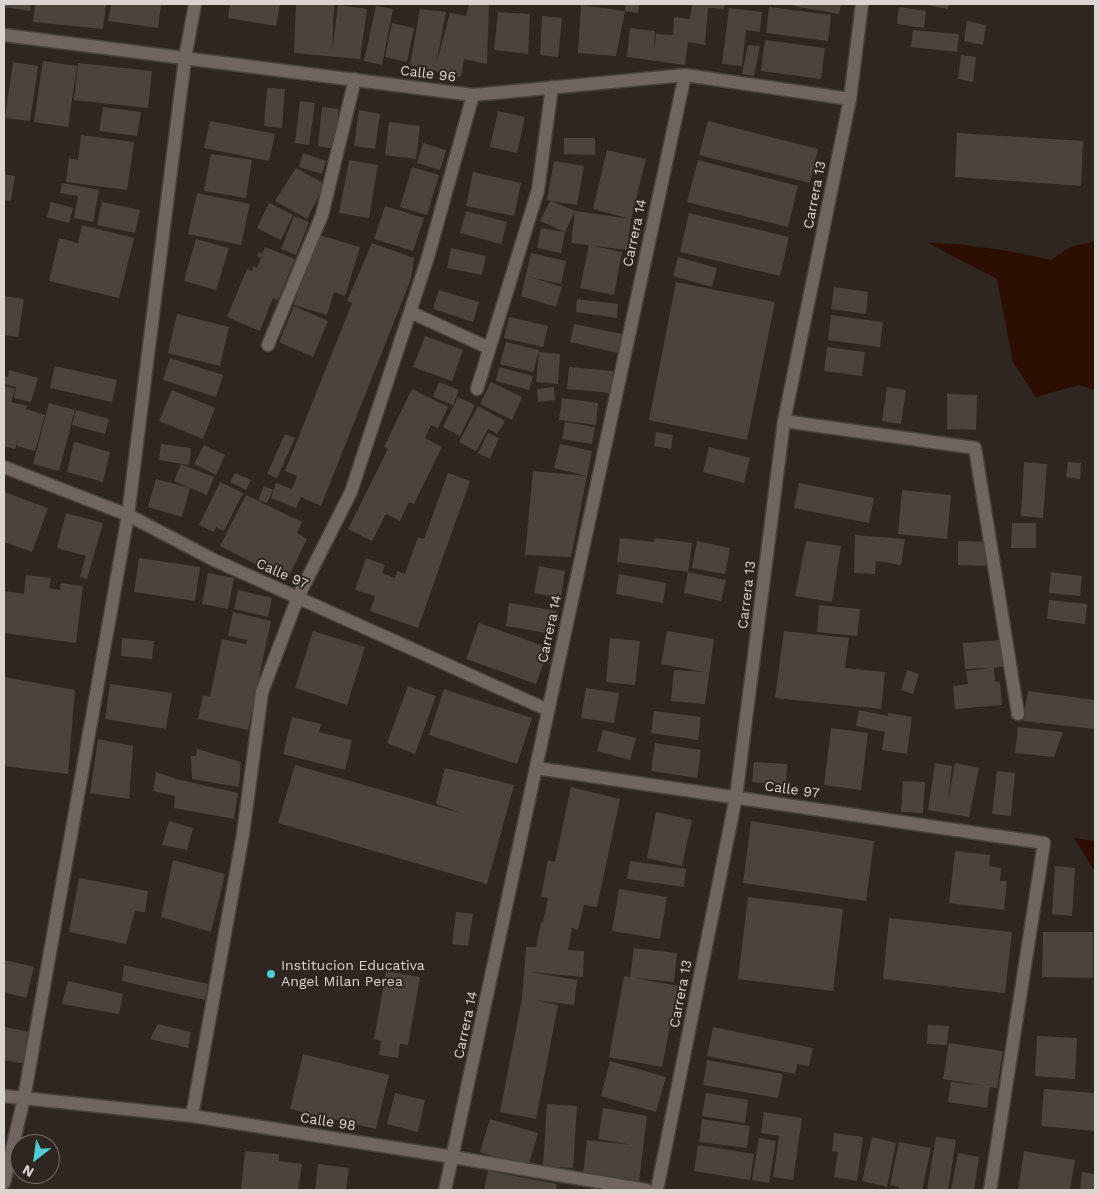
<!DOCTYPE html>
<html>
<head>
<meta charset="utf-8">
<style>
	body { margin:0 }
	#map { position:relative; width:1099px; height:1194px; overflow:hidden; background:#2f2521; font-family:"Work Sans",sans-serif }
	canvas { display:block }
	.frame { position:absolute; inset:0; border:5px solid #dbd5d2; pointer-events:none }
	.north { position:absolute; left:10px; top:1134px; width:50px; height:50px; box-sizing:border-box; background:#2f2521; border:1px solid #746b68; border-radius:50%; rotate:210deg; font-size:14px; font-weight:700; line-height:20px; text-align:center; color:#dbd5d2 }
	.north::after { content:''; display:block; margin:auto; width:18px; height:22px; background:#51ccd2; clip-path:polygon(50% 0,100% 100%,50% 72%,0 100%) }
</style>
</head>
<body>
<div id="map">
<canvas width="1099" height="1194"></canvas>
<div class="frame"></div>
<div class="north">N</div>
</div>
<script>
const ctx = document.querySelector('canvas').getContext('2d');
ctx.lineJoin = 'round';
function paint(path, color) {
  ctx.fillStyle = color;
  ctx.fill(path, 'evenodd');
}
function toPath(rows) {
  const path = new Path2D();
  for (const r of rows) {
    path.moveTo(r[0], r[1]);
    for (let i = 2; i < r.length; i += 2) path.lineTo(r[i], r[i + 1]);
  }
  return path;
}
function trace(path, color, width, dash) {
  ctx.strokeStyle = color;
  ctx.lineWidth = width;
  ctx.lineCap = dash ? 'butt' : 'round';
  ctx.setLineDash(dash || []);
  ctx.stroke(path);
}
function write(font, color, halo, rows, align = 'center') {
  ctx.font = font + ' "Work Sans",sans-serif';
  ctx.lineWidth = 4;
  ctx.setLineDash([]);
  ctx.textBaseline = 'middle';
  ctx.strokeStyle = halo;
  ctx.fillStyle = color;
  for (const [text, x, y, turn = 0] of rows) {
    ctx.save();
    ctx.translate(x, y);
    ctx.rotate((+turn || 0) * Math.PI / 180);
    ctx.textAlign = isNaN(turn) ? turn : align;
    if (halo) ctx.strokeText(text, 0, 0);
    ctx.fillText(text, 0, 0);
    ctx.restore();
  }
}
const water = toPath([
	[1095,241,1095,390,1079,385,1036,397,1013,362,997,279,928,243,958,244,1009,251,1051,260,1070,247],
	[1074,838,1095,841,1095,869,1092,867]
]);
const building = toPath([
	[4,4,31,4,30,11,4,7],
	[35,4,106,4,103,29,33,22],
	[111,4,161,4,158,28,108,21],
	[230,4,280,4,276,26,228,18],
	[296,4,334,4,332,52,338,5,367,9,360,59,294,53],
	[469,4,489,4,487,64,464,59,461,77,410,65,420,9,446,12,436,65,450,13,466,16],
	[625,4,639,4,638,13,625,11,616,56,578,53,581,5,625,11],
	[692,4,725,4,724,9,708,8,705,45,688,42,685,65,627,57,630,28,655,31,654,51,656,34,673,35,674,17,690,19],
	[795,4,841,4,839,14,794,6],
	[921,4,949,4,948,9],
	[376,6,393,9,382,65,364,61],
	[769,7,831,15,828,41,766,33],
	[899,7,926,11,924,28,897,24],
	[729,8,762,12,760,32,746,30,742,66,722,64],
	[498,12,530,14,528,54,494,50],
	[542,16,562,18,558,57,540,55],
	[967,21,986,25,983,45,964,41],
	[392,23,414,28,407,62,385,57],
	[913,30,959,34,957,52,911,47],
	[765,40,825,48,821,79,761,71],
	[748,45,760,46,754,76,742,74],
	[961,55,976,57,973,82,958,79],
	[43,61,77,66,68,127,34,122],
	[13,62,38,66,30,121,5,118],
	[78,63,152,71,148,108,74,100],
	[267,88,285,89,282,128,264,126],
	[300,101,315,103,309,145,295,143],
	[103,107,141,112,137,136,99,131],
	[322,107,339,109,334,149,318,146],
	[359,110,380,114,375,149,354,146],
	[498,111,525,117,517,153,490,147],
	[210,121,275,134,269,161,204,148],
	[708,121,818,149,810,183,699,155],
	[389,122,420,126,416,159,385,155],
	[957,133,1083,141,1081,186,955,177],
	[81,135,134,142,127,190,66,182,69,158,78,160],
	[564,138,595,138,595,155,564,154],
	[423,143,446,150,440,170,417,163],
	[607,150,646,159,631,219,593,209],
	[303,153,326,161,322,174,299,167],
	[211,154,252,160,246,198,204,191],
	[349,160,378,165,369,218,339,213],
	[698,160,798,186,788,227,687,202],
	[554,161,584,166,577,205,551,201,575,211,631,219,627,250,571,243,575,211,565,232,561,253,537,248,541,228,565,232,540,221,550,201,547,200],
	[412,167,439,175,427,215,400,207],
	[296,168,325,184,307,219,275,201],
	[473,172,521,183,514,216,466,206],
	[4,174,15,176,11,201,4,200],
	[62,183,99,190,93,222,74,218,78,196,60,193],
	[197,193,250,204,241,245,188,234],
	[51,202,73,208,69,223,47,217],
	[102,202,140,210,135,233,97,225],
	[269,203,293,215,281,240,257,228],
	[385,206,424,218,413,251,374,239],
	[466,211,507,222,501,244,460,233],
	[689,213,789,237,780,276,680,252],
	[294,216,309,222,296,255,281,249],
	[82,225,134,238,119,298,49,281,59,238,78,243],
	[316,234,360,247,345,296,334,292,327,315,294,305],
	[196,239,229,248,216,290,184,281],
	[372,243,414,258,411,279,321,506,301,497,296,508,271,498,276,483,292,489,297,476,285,471,352,303,347,301],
	[589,245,622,252,614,295,580,288],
	[265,247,295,259,278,300,273,298,260,331,227,317,247,269,252,271,253,266,257,268,261,258,257,256,259,252,262,254],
	[451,248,486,256,482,275,447,268],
	[531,253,566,261,561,284,530,277,562,287,556,307,521,296],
	[678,257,717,268,712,287,673,276],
	[676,282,775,302,747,440,649,420],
	[834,287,868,292,866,314,831,309],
	[439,290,479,302,473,322,433,309],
	[4,296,24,299,18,337,4,335],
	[577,299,618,304,617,318,576,312],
	[294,306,328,321,313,357,279,342],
	[177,314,229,327,220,366,168,353],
	[831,315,883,322,880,347,828,340],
	[509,317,548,326,543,347,504,338],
	[574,324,622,334,618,353,570,342],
	[425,336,463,350,452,381,413,367],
	[506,342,539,350,533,372,500,364],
	[827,347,865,352,862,376,824,371],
	[539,352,560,354,558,384,536,382],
	[170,358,223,375,216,397,163,380],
	[55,366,117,380,112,402,50,388],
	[499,367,533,376,529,390,496,381],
	[569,367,613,371,611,393,567,389],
	[9,370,38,378,31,402,14,398,16,387,4,384,4,376,8,377],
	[439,382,459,390,453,405,433,397],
	[491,382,522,397,512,420,480,404],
	[4,386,15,389,11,402,27,406,26,409,45,415,35,451,17,446,18,439,15,449,4,446],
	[554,387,555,400,538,402,537,389],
	[887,387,906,390,901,424,882,421],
	[412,389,448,407,438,428,431,425,425,438,442,447,414,504,409,502,400,521,386,514,372,541,348,529,388,449,384,447],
	[172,390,215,408,203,439,159,421],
	[947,394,977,395,976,430,947,429],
	[458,397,475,405,460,436,443,427],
	[562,398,598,403,596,425,559,420],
	[49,403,75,410,59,471,33,464],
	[478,406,505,421,497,434,488,429,476,451,459,442],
	[76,410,109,419,105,434,72,425],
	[565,422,595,427,592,444,562,439],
	[656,432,673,435,671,449,654,446],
	[488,433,499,438,490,459,478,453],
	[285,434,295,438,277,478,267,474],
	[74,442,110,452,103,482,67,472],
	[161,444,191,448,189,465,159,460],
	[560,444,592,451,587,476,554,468],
	[204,445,225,455,216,475,194,464],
	[709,447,750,458,744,483,703,472],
	[1024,462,1047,464,1043,518,1021,516],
	[1068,462,1081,463,1080,479,1066,477],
	[181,464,214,477,207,495,174,481],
	[533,471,587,476,571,557,525,555],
	[235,473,251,480,246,490,230,482],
	[448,473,470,481,418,628,370,611,375,596,355,590,366,558,385,565,382,573,395,578,397,571,405,574,418,537,424,539],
	[156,479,190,488,182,517,148,507],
	[220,482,243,493,224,531,216,527,214,532,199,525],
	[799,483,874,498,869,523,794,508],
	[264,486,273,490,267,503,258,500],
	[902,490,951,495,947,539,898,534],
	[4,492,48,508,32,552,4,542],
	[246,495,302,522,297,533,307,539,287,580,220,546],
	[66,513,103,523,87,579,80,577,86,556,57,548],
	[1012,523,1036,523,1036,548,1011,548],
	[855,535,905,539,901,565,876,561,875,574,854,573],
	[620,538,654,542,655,538,692,543,688,572,726,580,721,601,684,593,688,572,617,562],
	[697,541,730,548,725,574,692,568],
	[806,541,841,546,832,602,795,596],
	[958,541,989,542,989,566,958,565],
	[139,558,200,567,195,601,134,592],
	[539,566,565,571,561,598,534,593],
	[1051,572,1082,576,1080,596,1049,593],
	[208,573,234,578,228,609,202,604],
	[619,574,666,583,663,603,616,594],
	[26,575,51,578,49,588,60,590,61,583,83,586,76,643,4,633,4,591,24,594],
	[238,590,272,598,268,617,234,609],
	[1049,600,1087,604,1085,624,1047,619],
	[509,603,557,611,553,634,506,626],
	[819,605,860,609,857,636,817,632],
	[233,612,271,621,248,730,198,719,203,695,210,697,222,639,246,644,247,640,228,636],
	[479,623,549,648,536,684,466,659],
	[313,631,365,647,347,705,295,688],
	[667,631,714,639,705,704,671,701,674,670,705,672,661,664],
	[784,631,849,638,845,668,885,672,881,709,775,698],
	[122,638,154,641,152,659,121,656],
	[610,638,640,641,635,685,606,682],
	[1003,640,1004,666,994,668,995,681,1000,682,1002,705,955,709,953,686,968,684,966,671,991,668,965,669,963,643],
	[907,670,919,674,913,694,901,690],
	[4,677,75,690,68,774,4,766],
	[110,684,172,693,166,729,105,719],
	[408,686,436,696,415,754,387,743],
	[586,688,619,693,614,723,581,718],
	[444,689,532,718,517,764,429,735],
	[1028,691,1095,700,1095,729,1023,721],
	[859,710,888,716,888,713,912,717,907,754,882,750,885,732,856,726],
	[654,711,701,717,698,740,651,733],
	[292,717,321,724,319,732,352,740,345,770,283,754],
	[1018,727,1063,732,1054,757,1015,753],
	[831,728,868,733,861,790,824,785],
	[603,730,636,738,630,760,597,751],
	[98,739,133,746,129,799,90,793],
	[655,743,701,750,697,778,651,771],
	[197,749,241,762,239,787,192,779,191,756,196,756],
	[754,762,787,764,786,785,752,782],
	[935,763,952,766,948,801,955,763,979,768,969,817,928,810],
	[295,765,464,814,436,804,445,768,514,785,487,884,278,823],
	[997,771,1015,773,1011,816,992,814],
	[156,772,176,779,238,793,234,819,174,808,175,796,153,791],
	[903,781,925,782,923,813,901,812],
	[571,787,620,799,597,907,584,905,578,930,572,928,568,950,584,951,583,977,530,972,577,980,574,1005,535,1000,558,1005,536,1119,500,1112,522,998,526,947,536,947,541,922,543,922,548,898,541,897,548,860,555,862],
	[656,812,692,820,682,866,647,858],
	[169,821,193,828,187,850,162,845],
	[751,821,874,841,866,901,743,883],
	[955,851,990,855,989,866,1001,868,1000,881,1007,881,1004,910,949,903],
	[173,860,225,874,211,932,161,917],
	[630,861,686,869,684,887,627,879],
	[1055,866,1075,868,1072,916,1052,914],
	[79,878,148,891,145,912,135,911,126,944,69,932],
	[619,889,667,897,660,939,612,931],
	[748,897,843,909,833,991,738,979],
	[456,912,473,914,468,946,452,944],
	[889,918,1012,932,1005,993,883,979],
	[1043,932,1093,932,1093,978,1042,977],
	[634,948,677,953,674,982,635,978,678,986,662,1067,609,1057,624,976,630,977],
	[4,960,34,967,26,998,4,992],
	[124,965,208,984,205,1000,122,981],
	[386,971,420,977,408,1045,400,1044,398,1058,379,1055,381,1041,374,1039],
	[68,981,123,994,119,1014,62,1004],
	[158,1024,191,1032,188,1048,150,1039],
	[928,1025,949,1026,947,1045,927,1044],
	[4,1027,30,1032,25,1064,4,1060],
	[713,1027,813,1048,809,1066,797,1064,795,1074,707,1056],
	[1037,1036,1077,1038,1075,1079,1035,1076],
	[949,1043,1003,1051,997,1088,990,1087,987,1108,948,1102,951,1082,986,1086,943,1079],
	[303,1054,389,1075,376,1129,290,1109],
	[707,1060,783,1074,778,1098,703,1085],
	[610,1061,666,1077,656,1112,601,1096],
	[1044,1089,1095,1093,1095,1131,1041,1126],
	[395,1093,425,1100,418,1132,387,1124],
	[706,1093,748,1100,745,1123,702,1116],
	[547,1104,577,1106,573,1168,543,1166],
	[603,1108,647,1116,639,1181,583,1174,587,1140,632,1145,598,1139],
	[764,1112,802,1118,793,1180,773,1177,779,1136,761,1133],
	[490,1119,538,1133,528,1167,480,1152],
	[702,1119,750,1126,747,1148,699,1142],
	[834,1133,863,1137,857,1181,834,1177,838,1152,832,1151],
	[872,1137,896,1143,887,1187,862,1181],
	[936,1137,956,1140,948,1190,927,1190],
	[759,1138,776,1141,769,1183,752,1180],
	[899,1142,931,1148,922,1190,898,1190,899,1187,890,1185],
	[698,1145,754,1154,750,1180,694,1171],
	[245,1151,279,1154,279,1161,302,1164,298,1190,241,1190],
	[1024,1151,1075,1160,1070,1190,1018,1190],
	[958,1153,979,1157,974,1190,951,1190],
	[318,1164,349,1168,346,1190,315,1190],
	[488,1171,557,1184,556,1190,484,1190],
	[1082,1172,1095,1174,1095,1190,1080,1190]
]);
const minor = toPath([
	[4,35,473,95,685,75,850,99],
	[410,312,489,348],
	[268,345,322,215,355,79],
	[477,389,538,190,552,87],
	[784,421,975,448,1018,714],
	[4,467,128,515,214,560,548,710],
	[536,768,1044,843,990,1190],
	[4,1096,192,1116,453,1157,646,1190],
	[192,1116,243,834,262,692,298,597,351,492,428,257,473,95],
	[4,1183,24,1098,128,515,185,58,195,4],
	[445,1190,685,75],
	[657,1190,736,797,784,421,850,99,862,4]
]);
const markers = [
	[271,974,5,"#51ccd2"]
];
const streetNames = [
	["Calle 96",428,74,7],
	["Carrera 13",815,195,-79],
	["Carrera 14",635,233,-78],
	["Calle 97",282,574,24],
	["Carrera 13",747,595,-83],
	["Carrera 14",550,629,-78],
	["Calle 97",792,790,8],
	["Carrera 13",681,994,-79],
	["Carrera 14",466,1025,-78],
	["Calle 98",328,1122,9]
];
const poiNames = [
	["Institucion Educativa",281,966],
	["Angel Milan Perea",281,982]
];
paint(water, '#2c0f00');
paint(building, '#4d433e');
trace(minor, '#4a423e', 15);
trace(minor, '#70655f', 12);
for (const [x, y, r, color] of markers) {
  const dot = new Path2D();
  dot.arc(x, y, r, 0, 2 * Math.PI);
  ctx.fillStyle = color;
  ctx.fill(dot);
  trace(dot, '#2f2521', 2);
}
write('14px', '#dbd5d2', '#2f2521', streetNames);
write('14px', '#dbd5d2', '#2f2521', poiNames, 'left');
</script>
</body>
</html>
